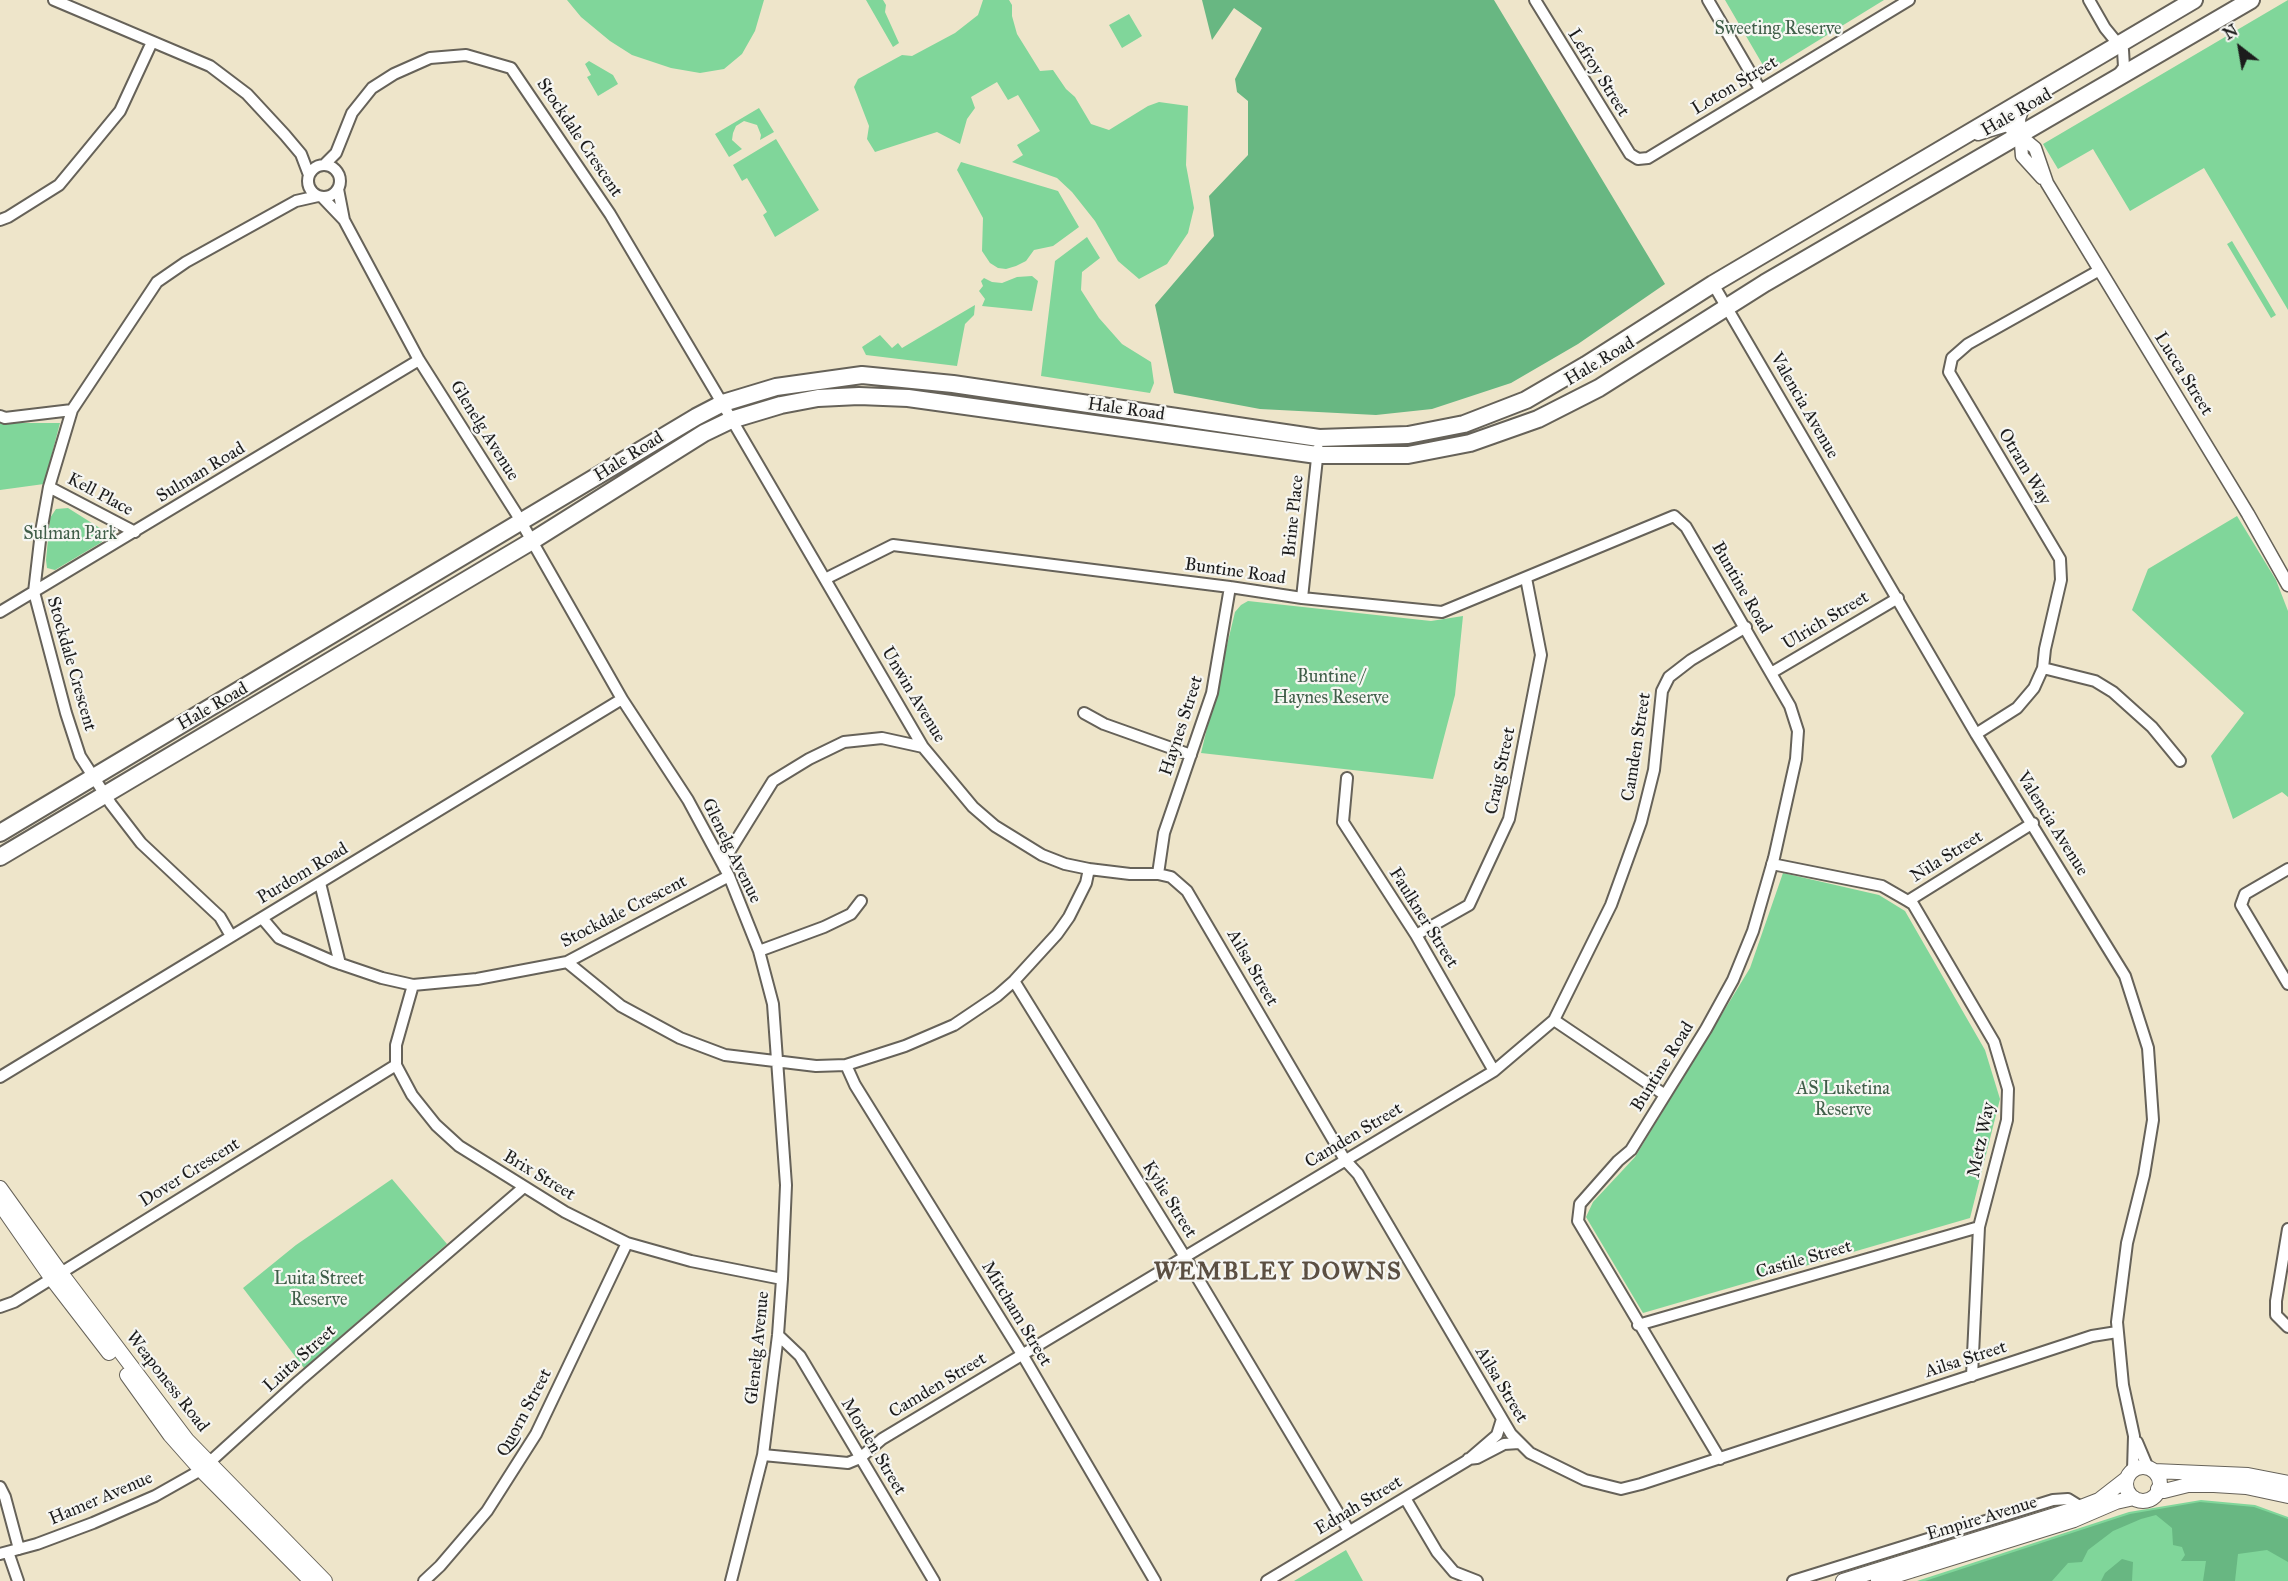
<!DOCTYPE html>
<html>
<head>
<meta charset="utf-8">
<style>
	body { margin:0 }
	#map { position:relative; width:2288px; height:1581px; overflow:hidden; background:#eee5ca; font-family:"IM FELL Great Primer",serif }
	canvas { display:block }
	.north { position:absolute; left:2210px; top:18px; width:60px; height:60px; -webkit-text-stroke:4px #f6f6f2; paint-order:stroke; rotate:329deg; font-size:16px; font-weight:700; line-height:24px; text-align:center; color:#1c1c1c }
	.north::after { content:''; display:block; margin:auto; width:21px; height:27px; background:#1c1c1c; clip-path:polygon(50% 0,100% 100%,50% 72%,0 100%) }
</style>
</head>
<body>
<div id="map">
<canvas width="2288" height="1581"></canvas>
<div class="north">N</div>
</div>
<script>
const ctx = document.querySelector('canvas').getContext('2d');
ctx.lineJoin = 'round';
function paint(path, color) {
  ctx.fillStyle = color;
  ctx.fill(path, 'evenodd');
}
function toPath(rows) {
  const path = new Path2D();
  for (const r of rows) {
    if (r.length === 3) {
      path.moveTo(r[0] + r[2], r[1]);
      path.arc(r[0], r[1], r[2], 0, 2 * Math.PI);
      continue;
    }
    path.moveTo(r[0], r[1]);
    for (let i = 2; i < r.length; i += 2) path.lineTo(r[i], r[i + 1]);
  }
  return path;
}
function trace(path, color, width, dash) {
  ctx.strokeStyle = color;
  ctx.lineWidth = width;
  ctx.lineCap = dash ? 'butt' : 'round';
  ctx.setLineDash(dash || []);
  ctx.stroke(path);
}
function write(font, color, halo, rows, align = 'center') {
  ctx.font = font + ' "IM FELL Great Primer",serif';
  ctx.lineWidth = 4.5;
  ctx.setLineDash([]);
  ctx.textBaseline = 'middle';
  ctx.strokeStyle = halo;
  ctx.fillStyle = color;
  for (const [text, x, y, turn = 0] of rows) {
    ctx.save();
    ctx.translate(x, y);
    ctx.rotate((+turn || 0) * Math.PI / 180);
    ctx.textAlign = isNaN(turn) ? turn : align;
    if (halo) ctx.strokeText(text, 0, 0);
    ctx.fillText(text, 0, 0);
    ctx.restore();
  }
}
const green = toPath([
	[567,0,764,0,755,31,742,54,724,69,700,73,671,68,632,55,610,41,581,17],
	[866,0,883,0,886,5,885,12,899,43,893,47],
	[983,0,1009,0,1012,5,1012,16,1017,34,1040,71,1053,70,1066,89,1075,97,1091,124,1109,130,1148,106,1159,102,1188,106,1186,165,1194,208,1188,233,1167,264,1139,279,1118,261,1095,221,1072,192,1057,178,1012,162,1023,155,1017,145,1040,131,1018,95,1008,100,997,82,971,97,975,108,967,119,960,144,937,132,875,152,867,139,869,126,854,87,858,79,902,55,912,56,955,33,978,15],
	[1725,0,1884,0,1767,72],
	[2288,0,2288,310,2204,168,2130,211,2093,149,2058,169,2043,144],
	[1129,14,1142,36,1122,48,1109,25],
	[589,61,613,75,618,84,598,96,587,77,591,75,585,64],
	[759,108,774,132,760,140,761,135,757,125,744,121,736,126,733,133,732,140,742,149,729,157,715,134],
	[776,139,819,210,775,237,763,215,767,212,747,178,742,181,733,165],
	[961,162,1058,191,1079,227,1053,246,1034,250,1026,261,1016,266,1006,269,998,268,990,263,982,251,983,218,957,170],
	[1087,237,1100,258,1082,272,1081,290,1099,318,1122,344,1151,362,1154,383,1150,393,1041,376,1055,261],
	[2232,241,2276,315,2271,318,2227,244],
	[1032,276,1038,281,1032,311,982,306,985,299,979,291,983,286,981,281,984,278,992,282,1002,283,1017,277],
	[975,305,974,315,965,324,957,366,866,355,862,347,880,335,892,348,898,343,902,348],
	[0,421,5,423,60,423,44,484,0,490],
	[68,508,103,530,102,542,55,570,47,568,46,560,50,518,56,509],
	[2237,516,2276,580,2288,611,2288,797,2282,792,2233,819,2211,756,2244,713,2132,610,2148,569],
	[1248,601,1431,621,1463,616,1455,695,1433,779,1201,753,1235,612,1241,605],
	[1783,873,1879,895,1905,911,1985,1050,2000,1099,1970,1218,1643,1313,1586,1217,1593,1202,1635,1157,1750,968],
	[392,1179,447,1244,304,1368,243,1288,296,1245],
	[2201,1500,2255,1505,2288,1517,2288,1581,1917,1581,2129,1512],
	[1346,1550,1363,1581,1294,1581]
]);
const forest = toPath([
	[1202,0,1494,0,1665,284,1578,344,1511,383,1432,409,1376,415,1260,409,1174,393,1155,305,1214,236,1209,196,1248,155,1248,101,1237,92,1235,79,1262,28,1234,8,1212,40],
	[2200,1502,2254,1507,2288,1519,2288,1562,2267,1550,2238,1554,2235,1581,2203,1581,2206,1561,2181,1561,2185,1555,2182,1547,2173,1545,2172,1528,2156,1515,2141,1519,2113,1531,2088,1550,2082,1562,2068,1563,2052,1581,1925,1581,2130,1514],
	[2122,1559,2133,1562,2132,1581,2101,1581,2105,1573]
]);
const minor = toPath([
	[54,0,210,66,247,94,285,135,301,154,309,175],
	[1535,0,1630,154,1638,159,1648,158,1909,0],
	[1708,0,1760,89],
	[2089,0,2105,28,2123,50,2124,67,2118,75],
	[324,165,336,153,352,113,372,88,394,74,430,58,466,55,511,68,610,214,715,391,923,747,973,807,995,826,1042,855,1065,864,1089,869,1130,874,1158,874,1171,877,1187,891,1345,1160,1358,1174,1511,1434,1530,1453,1585,1480,1621,1489,1641,1484,2092,1336,2117,1332],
	[324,181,16],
	[338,189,344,220],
	[323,198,344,220,419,360,516,513,622,699,688,800,729,876,759,951,773,1004,786,1185,782,1279,778,1335,763,1455,731,1581],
	[0,220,8,217,59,185,83,156,120,111,152,42],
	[1713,284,1976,734,2125,976,2148,1048,2153,1120,2144,1175,2127,1243,2117,1322,2123,1385,2134,1436,2133,1470],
	[0,416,5,418,72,410],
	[49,487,135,532],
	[825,579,893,545,1230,587,1302,598,1442,612,1674,516,1686,527,1790,706,1798,731,1796,759,1774,858,1753,931,1733,980,1706,1029,1631,1150,1618,1161,1580,1204,1578,1221,1720,1459],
	[1302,598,1318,449],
	[0,612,419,360],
	[2043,668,2095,681,2113,692,2152,727,2180,761],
	[1771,673,1898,598],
	[1084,713,1104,724,1191,755],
	[1976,734,2017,708,2034,688,2043,668,2045,649,2061,580,2060,559,1949,372,1952,358,1968,344,2098,271],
	[1347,778,1343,822,1416,935,1494,1071],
	[1772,864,1882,886,1908,901,2033,823],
	[724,867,729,852,773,781,809,759,844,742,882,738,923,747],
	[2288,869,2245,894,2241,905,2288,984],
	[1158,874,1164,833,1212,693,1230,587],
	[320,883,340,964],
	[1908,901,1913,904,1994,1042,2008,1089,2007,1120,1979,1227,1972,1376],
	[262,918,279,938,332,961,382,978,413,985,477,979,567,962,729,876],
	[1416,935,1469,905,1509,819,1541,655,1526,578],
	[231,936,220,917,141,843,111,804,80,756,66,713,34,592,41,532,49,487,72,410,157,282,186,262,296,201,318,196],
	[759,951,824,927,851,914,861,901],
	[567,962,621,1006,680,1038,725,1055,816,1066,846,1065,905,1046,954,1025,997,996,1014,981,1057,934,1069,917,1086,883,1089,869],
	[1014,981,1185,1257,1349,1531],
	[413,985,396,1045,396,1065,412,1095,436,1125,459,1146,565,1212,627,1243,691,1261,782,1279],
	[1554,1020,1665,1095],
	[846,1065,855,1085,1022,1354,1155,1581],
	[0,1077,622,699],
	[2288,1229,2276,1301,2276,1315,2288,1327],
	[0,1307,14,1302,396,1065],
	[1638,1325,1979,1227],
	[778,1335,800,1356,934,1581],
	[2137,1442,2148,1468],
	[763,1455,848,1463,860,1458,882,1439,1494,1071,1554,1020,1611,905,1641,822,1654,770,1662,691,1669,677,1691,660,1746,627],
	[1468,1459,1477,1458,1504,1444,1519,1443],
	[0,1487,5,1497,19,1549],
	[1405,1498,1437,1552,1454,1572,1477,1581],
	[8,1552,18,1581],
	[0,1554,37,1544,93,1523,155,1496,201,1470,299,1381,524,1187],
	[424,1581,440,1566,487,1511,536,1434,627,1243],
	[1267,1581,1468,1460,1497,1435,1502,1419],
	[1793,1581,2053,1500,2068,1499,2081,1507]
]);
const tertiary = toPath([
	[2026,99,2019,119,2022,156,2042,178],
	[1978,134,2007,125,2035,148,2047,183,2248,514,2288,585]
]);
const secondary = toPath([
	[0,1188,61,1273,187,1440,325,1581],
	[0,1204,52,1279,109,1353],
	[127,1375,170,1435,201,1470,311,1581],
	[2143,1484,17],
	[2154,1471,2248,1475,2288,1483],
	[2158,1489,2164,1491,2188,1485,2214,1485,2246,1487,2288,1496],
	[1843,1581,2081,1507,2099,1500,2126,1479],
	[1878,1581,2074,1520,2116,1502,2134,1498]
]);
const primary = toPath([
	[0,833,696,417,723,403,776,387,862,375,953,384,1319,438,1408,435,1464,424,1526,400,1586,365,1713,284,2194,0],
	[0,857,532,541,704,433,731,420,781,405,818,398,859,396,908,398,1317,455,1408,455,1470,443,1538,419,1599,388,1765,283,2251,0]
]);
const parkNames = [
	["Sweeting Reserve",1778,30],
	["Sulman Park",70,535],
	["Buntine /",1331,678],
	["Haynes Reserve",1331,699],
	["AS Luketina",1843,1090],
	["Reserve",1843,1111],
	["Luita Street",319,1280],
	["Reserve",319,1301]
];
const streetNames = [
	["Lefroy Street",1598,73,58],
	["Loton Street",1735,86,-31],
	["Hale Road",2017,113,-30],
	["Stockdale Crescent",579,138,56],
	["Hale Road",1600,362,-31],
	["Lucca Street",2183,374,58],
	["Valencia Avenue",1804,406,60],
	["Hale Road",1126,410,8],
	["Glenelg Avenue",484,431,58],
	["Hale Road",629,457,-32],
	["Otram Way",2024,467,59],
	["Sulman Road",201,473,-31],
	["Kell Place",100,495,28],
	["Brine Place",1294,516,-84],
	["Buntine Road",1235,572,8],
	["Buntine Road",1741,588,60],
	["Ulrich Street",1826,621,-31],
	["Stockdale Crescent",71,664,74],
	["Unwin Avenue",913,695,59],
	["Hale Road",213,707,-30],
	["Haynes Street",1182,726,-72],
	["Camden Street",1637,747,-81],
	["Craig Street",1501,771,-78],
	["Valencia Avenue",2052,824,58],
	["Glenelg Avenue",731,851,64],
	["Nila Street",1947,857,-32],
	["Purdom Road",303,874,-31],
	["Stockdale Crescent",624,912,-27],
	["Faulkner Street",1423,918,58],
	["Ailsa Street",1252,968,60],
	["Buntine Road",1663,1067,-58],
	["Camden Street",1354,1136,-31],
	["Metz Way",1982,1140,-78],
	["Dover Crescent",190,1173,-32],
	["Brix Street",539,1176,31],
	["Kylie Street",1169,1200,58],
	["Castile Street",1804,1260,-16],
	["Mitcham Street",1016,1314,59],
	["Glenelg Avenue",758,1348,-84],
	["Luita Street",300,1359,-42],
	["Ailsa Street",1966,1360,-18],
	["Weaponess Road",167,1382,52],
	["Ailsa Street",1501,1385,59],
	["Camden Street",938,1386,-31],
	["Quorn Street",525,1413,-62],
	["Morden Street",873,1447,59],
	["Hamer Avenue",101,1499,-23],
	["Ednah Street",1359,1506,-31],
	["Empire Avenue",1982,1519,-17]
];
const districtNames = [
	["WEMBLEY DOWNS",1278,1273]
];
paint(green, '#80d69a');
paint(forest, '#68b782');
trace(minor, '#666259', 14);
trace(tertiary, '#666259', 15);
trace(secondary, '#666259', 16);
trace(primary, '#666259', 20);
trace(minor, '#fff', 10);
trace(tertiary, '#fff', 12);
trace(secondary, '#fff', 14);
trace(primary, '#fff', 16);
write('18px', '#3f5d48', '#f6f6f2', parkNames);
write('18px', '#1c1c1c', '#f6f6f2', streetNames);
ctx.letterSpacing = '1.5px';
write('bold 24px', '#5b4f42', '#f6f6f2', districtNames);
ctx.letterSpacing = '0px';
</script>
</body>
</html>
